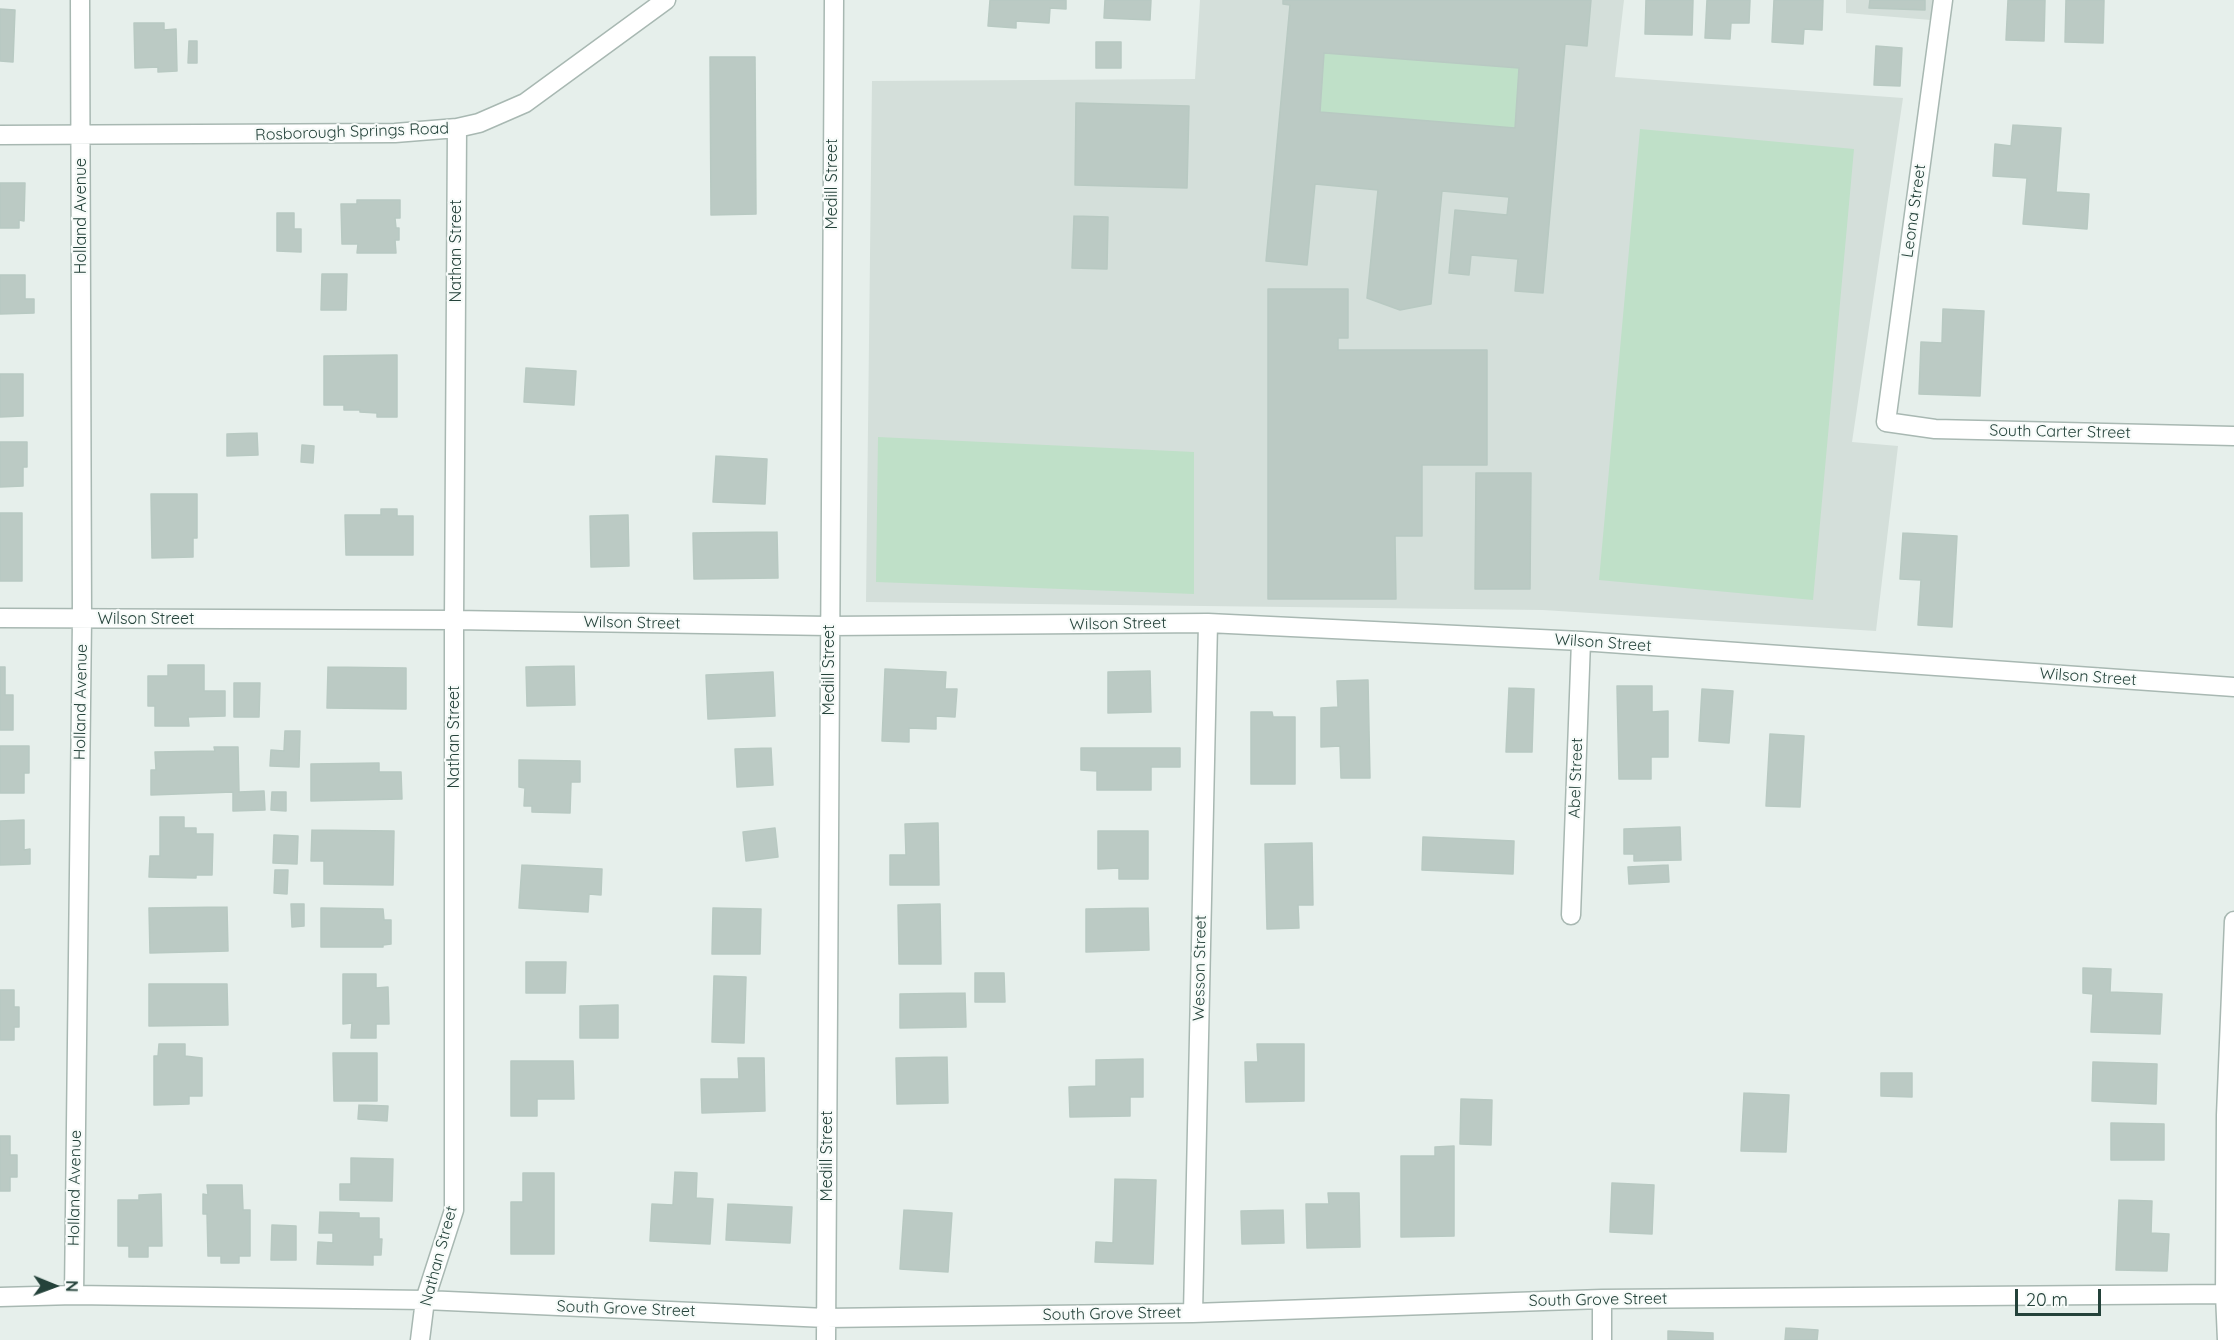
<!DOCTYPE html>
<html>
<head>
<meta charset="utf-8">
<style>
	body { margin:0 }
	#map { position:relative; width:2234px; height:1340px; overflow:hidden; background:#e6efeb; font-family:Quicksand,sans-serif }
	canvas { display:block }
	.north { position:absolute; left:24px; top:1256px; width:60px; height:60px; -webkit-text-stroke:4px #f7fbf9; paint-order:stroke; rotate:91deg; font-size:16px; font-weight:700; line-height:24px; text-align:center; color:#24423a }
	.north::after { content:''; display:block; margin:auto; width:21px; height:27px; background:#24423a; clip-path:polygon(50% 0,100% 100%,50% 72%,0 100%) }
	.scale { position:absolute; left:2015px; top:1289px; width:86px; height:27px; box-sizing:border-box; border:3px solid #24423a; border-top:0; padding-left:8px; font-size:18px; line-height:21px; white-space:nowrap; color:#24423a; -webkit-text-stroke:4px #f7fbf9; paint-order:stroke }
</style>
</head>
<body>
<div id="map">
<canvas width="2234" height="1340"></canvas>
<div class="north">N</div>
<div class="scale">20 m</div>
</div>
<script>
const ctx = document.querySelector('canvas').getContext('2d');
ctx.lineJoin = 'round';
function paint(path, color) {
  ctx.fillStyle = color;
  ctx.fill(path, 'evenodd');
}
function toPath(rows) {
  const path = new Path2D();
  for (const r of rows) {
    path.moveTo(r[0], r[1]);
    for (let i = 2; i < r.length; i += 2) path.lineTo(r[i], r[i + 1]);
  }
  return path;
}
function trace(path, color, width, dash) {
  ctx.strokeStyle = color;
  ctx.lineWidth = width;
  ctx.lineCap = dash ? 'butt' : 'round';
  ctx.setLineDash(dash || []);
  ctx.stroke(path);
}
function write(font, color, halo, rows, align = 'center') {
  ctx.font = font + ' Quicksand,sans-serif';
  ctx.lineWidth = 4.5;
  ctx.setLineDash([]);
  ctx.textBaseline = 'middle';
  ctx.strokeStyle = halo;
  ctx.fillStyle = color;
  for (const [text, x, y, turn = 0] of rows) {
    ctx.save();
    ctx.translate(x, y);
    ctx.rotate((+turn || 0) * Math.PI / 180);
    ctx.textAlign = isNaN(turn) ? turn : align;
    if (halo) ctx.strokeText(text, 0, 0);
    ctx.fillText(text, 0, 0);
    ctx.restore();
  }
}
const built = toPath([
	[1200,0,1624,0,1615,77,1903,98,1852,442,1898,446,1876,631,1543,610,866,602,872,81,1195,79],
	[1846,0,1933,0,1931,20,1846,13]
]);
const green = toPath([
	[1324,53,1519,68,1515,128,1320,112],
	[1640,129,1854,149,1813,600,1599,580],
	[878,437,1194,452,1194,594,876,582]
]);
const building = toPath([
	[990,0,1066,0,1066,9,1050,8,1049,23,1016,21,1016,28,988,26,990,0],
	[1105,0,1151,0,1150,20,1104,18,1105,0],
	[1283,0,1591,0,1587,46,1565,44,1543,293,1515,291,1518,259,1471,255,1469,275,1449,273,1455,210,1507,215,1509,197,1442,191,1431,304,1400,310,1367,298,1378,190,1315,184,1307,265,1266,261,1290,5,1283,4,1283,0],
	[1324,53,1519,68,1515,128,1320,112,1324,53],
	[1646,0,1693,0,1692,35,1645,34,1646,0],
	[1707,0,1750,0,1749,23,1731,23,1730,39,1705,38,1707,0],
	[1774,0,1823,0,1822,30,1804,29,1803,44,1772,42,1774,0],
	[1870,0,1925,0,1925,10,1869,8,1870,0],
	[2008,0,2045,0,2044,41,2006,40,2008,0],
	[2066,0,2104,0,2103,43,2065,42,2066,0],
	[0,9,15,10,13,62,0,61,0,9],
	[134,23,164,23,164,30,176,29,177,71,158,72,158,67,135,68,134,23],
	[189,41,197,41,197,63,188,63,189,41],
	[1096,42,1121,42,1121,68,1096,68,1096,42],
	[1876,46,1902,48,1900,86,1874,85,1876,46],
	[710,57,755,57,756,214,711,215,710,57],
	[1076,103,1189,106,1187,188,1075,185,1076,103],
	[2013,125,2061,128,2056,192,2089,194,2087,229,2023,224,2027,178,1993,176,1995,144,2011,146,2013,125],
	[0,183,25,183,24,221,19,220,19,228,0,228,0,183],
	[357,200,400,200,400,218,395,218,396,228,399,228,399,240,395,240,396,253,357,253,358,244,342,244,341,204,357,204,357,200],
	[277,213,294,213,294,229,301,229,301,252,277,251,277,213],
	[1074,216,1108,217,1107,269,1072,268,1074,216],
	[322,274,347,274,346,310,321,310,322,274],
	[0,275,25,275,25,299,34,299,34,313,0,314,0,275],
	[1268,289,1348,289,1348,338,1338,338,1338,350,1487,350,1487,465,1422,465,1422,536,1395,536,1396,599,1268,599,1268,289],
	[1943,309,1984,311,1980,396,1919,394,1921,342,1942,343,1943,309],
	[397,355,397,417,377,417,377,413,360,412,360,410,344,410,344,405,324,405,324,356,397,355],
	[526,368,576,371,574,405,524,402,526,368],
	[0,374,23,374,23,416,0,417,0,374],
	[257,433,258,455,227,456,227,434,257,433],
	[0,442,27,442,27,467,23,467,23,486,0,487,0,442],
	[302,445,314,446,313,463,301,462,302,445],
	[716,456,767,459,765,504,713,502,716,456],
	[1476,473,1531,473,1530,589,1475,589,1476,473],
	[151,494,197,494,197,538,193,538,193,557,152,558,151,494],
	[381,509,397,509,397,516,413,516,413,555,346,555,345,515,381,515,381,509],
	[0,513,22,513,22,581,0,581,0,513],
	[628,515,629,566,591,567,590,516,628,515],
	[777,532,778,578,694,579,693,533,777,532],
	[1903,533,1957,536,1952,627,1918,625,1921,580,1900,579,1903,533],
	[168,665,204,665,204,691,225,691,225,716,188,717,189,726,155,726,155,706,148,706,148,676,168,676,168,665],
	[574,666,575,705,527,706,526,667,574,666],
	[0,667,5,667,5,695,13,695,13,730,0,730,0,667],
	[328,667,406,668,406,709,327,708,328,667],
	[885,669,946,672,945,689,957,689,955,717,936,716,936,729,909,728,909,742,882,741,885,669],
	[1150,671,1151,712,1108,713,1108,672,1150,671],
	[773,672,775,716,708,719,706,675,773,672],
	[1368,680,1370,778,1341,778,1340,746,1321,747,1321,708,1338,707,1337,681,1368,680],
	[234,683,260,683,259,717,234,717,234,683],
	[1617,686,1652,686,1652,712,1668,711,1668,757,1651,757,1651,779,1619,779,1617,686],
	[1509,688,1534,689,1532,752,1506,752,1509,688],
	[1702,689,1733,691,1729,743,1699,741,1702,689],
	[1251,712,1272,712,1273,717,1295,717,1295,784,1251,784,1251,712],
	[285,731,300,731,299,767,270,766,271,750,284,751,285,731],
	[1770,734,1804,736,1800,807,1766,806,1770,734],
	[0,746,29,746,29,773,24,773,24,793,0,793,0,746],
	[214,747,238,747,239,792,264,791,265,810,233,811,233,792,151,795,151,770,156,770,155,752,215,751,214,747],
	[771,748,773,785,737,787,735,749,771,748],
	[1081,748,1180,748,1180,767,1151,767,1151,790,1097,790,1097,771,1081,770,1081,748],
	[519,760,580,761,580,782,571,782,570,813,532,812,532,806,524,806,525,788,519,787,519,760],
	[379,763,379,772,401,772,402,799,311,801,311,764,379,763],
	[272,792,286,792,286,811,271,810,272,792],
	[160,817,184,817,184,828,196,828,196,834,213,834,212,875,196,875,196,878,149,877,150,856,160,856,160,817],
	[24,820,24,850,30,849,30,864,0,865,0,821,24,820],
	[938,823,939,885,890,885,890,855,906,855,905,824,938,823],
	[1680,827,1681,860,1634,861,1634,854,1624,854,1624,829,1680,827],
	[775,828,778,857,746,861,743,832,775,828],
	[312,830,394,831,393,885,324,884,324,861,311,861,312,830],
	[1098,831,1148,831,1148,879,1119,879,1119,868,1098,869,1098,831],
	[274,835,298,836,297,864,273,863,274,835],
	[1423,837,1514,841,1513,874,1422,870,1423,837],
	[1312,843,1313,905,1298,905,1299,928,1267,929,1265,844,1312,843],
	[522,865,602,869,601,895,589,894,588,912,519,908,522,865],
	[1668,865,1669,882,1629,884,1628,867,1668,865],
	[275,870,288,870,287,894,274,893,275,870],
	[291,904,304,904,304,926,292,927,291,904],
	[940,904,941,964,899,964,898,905,940,904],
	[227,907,228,951,150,953,149,908,227,907],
	[321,908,383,909,384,920,391,920,391,944,383,945,383,947,321,947,321,908],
	[713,908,761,909,760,954,712,954,713,908],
	[1148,908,1149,950,1086,952,1086,909,1148,908],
	[526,962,566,962,565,993,526,993,526,962],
	[2083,968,2111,969,2110,992,2162,994,2160,1034,2091,1032,2093,994,2083,993,2083,968],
	[975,973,1004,973,1005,1002,975,1002,975,973],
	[343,974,376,974,376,988,388,987,389,1024,376,1024,376,1038,351,1038,352,1023,343,1024,343,974],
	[714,976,746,977,744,1043,712,1042,714,976],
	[149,984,227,984,228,1025,149,1026,149,984],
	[0,990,14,990,14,1007,19,1007,19,1027,14,1027,14,1040,0,1040,0,990],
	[965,993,966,1027,900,1028,900,994,965,993],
	[618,1005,618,1038,580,1038,580,1006,618,1005],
	[159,1044,185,1044,185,1056,202,1058,202,1096,189,1096,189,1104,154,1105,154,1056,158,1056,159,1044],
	[1257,1044,1304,1044,1304,1101,1246,1102,1245,1062,1258,1062,1257,1044],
	[333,1053,377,1053,377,1101,334,1101,333,1053],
	[947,1057,948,1103,897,1104,896,1058,947,1057],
	[738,1058,764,1058,765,1111,702,1113,701,1079,739,1079,738,1058],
	[1143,1059,1143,1097,1130,1097,1130,1116,1070,1117,1069,1087,1096,1086,1096,1060,1143,1059],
	[511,1061,573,1061,574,1099,537,1099,537,1116,511,1116,511,1061],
	[2093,1062,2157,1064,2156,1104,2092,1101,2093,1062],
	[1881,1073,1912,1073,1912,1097,1881,1096,1881,1073],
	[1744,1093,1789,1095,1786,1152,1741,1151,1744,1093],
	[1461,1099,1492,1100,1491,1145,1460,1144,1461,1099],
	[359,1105,388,1106,387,1121,358,1119,359,1105],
	[2111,1123,2164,1124,2164,1160,2111,1160,2111,1123],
	[0,1136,10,1136,10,1155,17,1155,17,1177,10,1177,10,1191,0,1191,0,1136],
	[1454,1146,1454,1236,1401,1237,1401,1156,1435,1156,1435,1147,1454,1146],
	[351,1158,393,1159,392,1201,340,1200,340,1184,351,1184,351,1158],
	[675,1172,697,1173,696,1198,713,1199,710,1244,650,1241,652,1204,673,1205,675,1172],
	[523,1173,554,1173,554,1254,511,1254,511,1202,523,1202,523,1173],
	[1115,1179,1156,1180,1153,1264,1095,1262,1096,1242,1113,1243,1115,1179],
	[1612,1183,1654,1185,1652,1234,1610,1232,1612,1183],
	[207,1185,242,1185,243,1210,250,1210,250,1256,239,1256,239,1263,221,1263,221,1256,208,1256,207,1214,203,1214,203,1194,208,1195,207,1185],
	[1328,1193,1359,1193,1360,1247,1307,1248,1306,1204,1329,1204,1328,1193],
	[161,1194,162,1246,148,1246,148,1257,129,1257,129,1246,118,1246,118,1200,139,1200,139,1195,161,1194],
	[2119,1200,2152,1201,2151,1233,2169,1234,2167,1271,2116,1270,2119,1200],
	[728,1204,792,1207,790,1243,726,1240,728,1204],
	[904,1210,952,1213,948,1272,900,1269,904,1210],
	[1283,1210,1284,1243,1242,1244,1241,1211,1283,1210],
	[320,1212,359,1213,359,1218,379,1218,379,1239,382,1239,381,1255,373,1255,373,1265,317,1264,318,1242,333,1243,333,1233,319,1233,320,1212],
	[272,1225,296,1226,296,1260,271,1260,272,1225],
	[1786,1328,1818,1330,1817,1340,1785,1340,1786,1328],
	[1668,1331,1713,1333,1713,1340,1668,1340,1668,1331]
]);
const minor = toPath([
	[1943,0,1886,422,1935,429,2234,436],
	[0,135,395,133,457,128,479,123,525,103,666,0],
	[0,618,454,620,829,626,1208,623,1581,641,2234,687],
	[1571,915,1581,641],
	[74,1295,82,619,80,0],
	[0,1297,74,1295,425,1300,826,1318,1193,1313,1602,1299,2225,1294],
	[1602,1299,1602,1340],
	[1193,1313,1208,623],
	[420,1340,425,1300,454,1210,454,620,457,128],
	[826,1340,834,0],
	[2227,1340,2225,1294,2226,1115,2234,921]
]);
const streetNames = [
	["Rosborough Springs Road",352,132,-2],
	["Medill Street",832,184,-90],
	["Leona Street",1914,211,-82],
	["Holland Avenue",81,216,-90],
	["Nathan Street",456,251,-90],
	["South Carter Street",2060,432,1],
	["Wilson Street",146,619],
	["Wilson Street",632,623,1],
	["Wilson Street",1118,624,-1],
	["Wilson Street",1603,643,4],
	["Medill Street",829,670,-90],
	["Wilson Street",2088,677,4],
	["Holland Avenue",81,702,-89],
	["Nathan Street",454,737,-90],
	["Abel Street",1576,778,-88],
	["Wesson Street",1200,968,-89],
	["Medill Street",827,1156,-90],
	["Holland Avenue",75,1188,-89],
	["Nathan Street",439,1256,-75],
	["South Grove Street",1598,1300,-1],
	["South Grove Street",626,1309,2],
	["South Grove Street",1112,1314,-1]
];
paint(built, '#d4dfda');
paint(green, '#bfe0c8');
paint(building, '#bbcac4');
trace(building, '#b8c9c2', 1.5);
trace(minor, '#a8b8b2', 21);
trace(minor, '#fff', 18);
write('16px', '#24423a', '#f7fbf9', streetNames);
</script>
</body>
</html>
